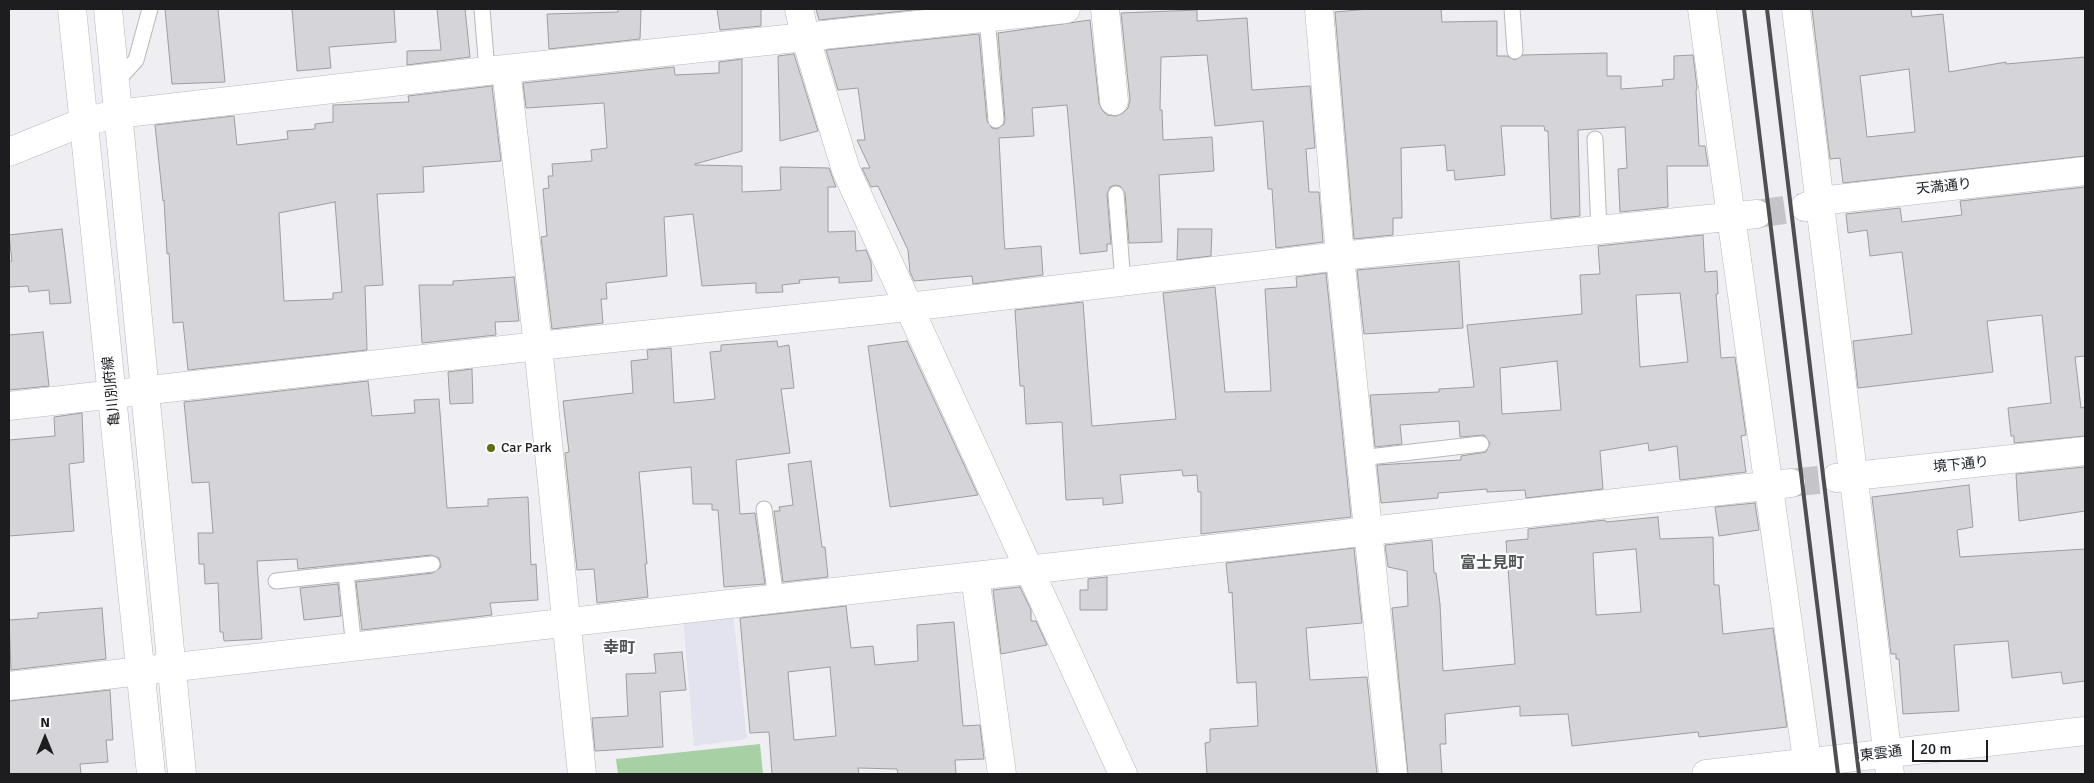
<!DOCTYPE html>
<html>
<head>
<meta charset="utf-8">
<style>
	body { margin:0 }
	#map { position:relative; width:2094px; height:783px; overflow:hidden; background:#efeff3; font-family:Signika,sans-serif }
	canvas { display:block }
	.frame { position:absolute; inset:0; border:10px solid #1d1d1f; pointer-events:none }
	.north { position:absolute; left:20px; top:713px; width:50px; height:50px; -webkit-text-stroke:4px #fcfdfe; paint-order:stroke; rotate:0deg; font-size:14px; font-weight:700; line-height:20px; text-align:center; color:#1d1d1f }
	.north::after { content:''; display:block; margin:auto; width:18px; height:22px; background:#1d1d1f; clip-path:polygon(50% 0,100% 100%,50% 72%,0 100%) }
	.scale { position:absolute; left:1912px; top:740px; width:76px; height:22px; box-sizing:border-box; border:2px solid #1d1d1f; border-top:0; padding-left:6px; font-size:15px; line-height:18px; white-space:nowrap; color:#1d1d1f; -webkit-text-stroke:4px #fcfdfe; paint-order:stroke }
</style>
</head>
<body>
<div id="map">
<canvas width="2094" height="783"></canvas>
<div class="frame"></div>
<div class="north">N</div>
<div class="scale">20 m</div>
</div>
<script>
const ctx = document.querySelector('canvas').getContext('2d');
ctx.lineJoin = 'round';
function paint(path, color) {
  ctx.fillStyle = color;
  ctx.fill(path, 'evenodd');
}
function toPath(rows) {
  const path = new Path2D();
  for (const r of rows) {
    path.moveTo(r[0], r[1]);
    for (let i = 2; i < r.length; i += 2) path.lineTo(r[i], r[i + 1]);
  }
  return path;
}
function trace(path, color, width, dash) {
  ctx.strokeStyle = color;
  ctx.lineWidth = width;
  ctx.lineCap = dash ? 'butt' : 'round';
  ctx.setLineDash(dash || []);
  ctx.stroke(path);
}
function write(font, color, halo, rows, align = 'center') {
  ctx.font = font + ' Signika,"Noto Sans JP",sans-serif';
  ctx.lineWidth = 4.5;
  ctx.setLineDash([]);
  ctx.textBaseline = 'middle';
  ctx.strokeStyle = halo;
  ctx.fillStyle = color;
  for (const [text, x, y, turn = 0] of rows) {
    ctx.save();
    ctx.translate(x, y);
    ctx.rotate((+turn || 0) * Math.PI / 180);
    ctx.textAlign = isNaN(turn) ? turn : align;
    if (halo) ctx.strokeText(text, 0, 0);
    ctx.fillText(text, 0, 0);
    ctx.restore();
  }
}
const built = toPath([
	[733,613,747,739,694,746,683,618]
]);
const green = toPath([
	[760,744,763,774,618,774,616,759]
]);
const building = toPath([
	[165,9,218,9,225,82,172,84,165,9],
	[292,9,394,9,396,42,329,47,331,68,297,71,292,9],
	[437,9,465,9,470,57,407,65,407,51,441,50,437,9],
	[618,9,641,9,640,39,549,49,547,14,618,12,618,9],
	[717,9,761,9,761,26,720,30,717,9],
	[816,9,922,9,819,20,816,9],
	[1369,9,1441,9,1442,22,1497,21,1497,56,1507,56,1515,60,1523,55,1607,53,1607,76,1621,76,1621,89,1663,86,1662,80,1674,79,1674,56,1693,55,1697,87,1696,91,1699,146,1705,146,1708,166,1667,166,1668,207,1620,212,1618,169,1627,168,1625,127,1578,130,1580,216,1551,219,1548,131,1545,131,1544,126,1501,126,1505,175,1455,180,1454,170,1447,171,1445,145,1401,148,1402,218,1393,218,1393,235,1354,239,1335,12,1369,9],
	[1812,9,1911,9,1912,17,1943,14,1949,72,2006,62,2006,64,2085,57,2085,156,1843,183,1840,158,1830,159,1812,9],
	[1909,69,1915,132,1867,137,1860,76,1909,69],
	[1197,10,1197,21,1247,18,1252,90,1310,86,1315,148,1306,149,1309,192,1319,192,1323,242,1276,248,1272,189,1268,189,1263,121,1215,126,1207,55,1161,57,1160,110,1162,110,1163,140,1212,137,1214,171,1159,175,1162,242,1129,243,1125,193,1120,186,1115,185,1110,187,1107,194,1111,244,1107,244,1107,251,1080,254,1067,105,1032,108,1034,136,999,138,1004,238,1005,249,1041,246,1043,275,973,284,972,276,914,281,910,272,908,250,878,186,871,187,862,168,870,168,857,140,865,140,858,88,838,90,826,50,979,34,987,121,992,128,997,129,1004,124,1005,119,998,33,1090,20,1099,103,1102,110,1107,115,1116,116,1123,113,1128,108,1130,100,1121,13,1197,10],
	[794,54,818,131,780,141,778,56,794,54],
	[742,59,742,151,695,164,695,165,742,166,742,192,781,190,780,167,829,168,836,187,828,187,828,232,855,231,856,251,866,250,871,262,872,281,839,283,839,277,799,280,800,283,782,285,783,292,756,293,756,283,702,286,693,214,664,217,667,276,606,283,607,299,601,299,603,323,552,329,541,237,547,236,543,189,549,188,548,176,553,176,552,164,592,161,591,150,607,148,604,103,526,108,523,83,674,67,675,75,719,73,719,62,742,59],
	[492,86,501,161,423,167,424,192,377,194,383,285,365,286,367,350,188,370,183,322,173,323,169,253,167,254,164,200,163,201,155,125,234,116,237,145,288,139,287,131,315,129,315,124,333,122,333,105,409,102,408,96,492,86],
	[335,202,342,292,333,293,333,299,284,301,279,213,335,202],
	[2085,187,2085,356,2075,357,2081,408,2085,407,2085,436,2014,443,2014,436,2011,436,2008,408,2051,403,2042,315,1987,321,1993,372,1858,388,1853,341,1912,334,1902,252,1870,256,1867,230,1848,233,1846,214,1900,208,1902,222,1962,215,1960,201,2085,187],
	[62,229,71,303,50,304,49,290,29,292,28,286,9,287,9,261,12,261,9,235,62,229],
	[1178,229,1212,229,1211,256,1177,260,1178,229],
	[1703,235,1705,272,1717,271,1718,294,1716,294,1721,358,1735,357,1746,435,1741,436,1746,472,1680,480,1677,446,1649,451,1648,443,1600,451,1603,489,1526,498,1525,490,1487,492,1487,489,1438,493,1438,498,1381,503,1377,465,1461,460,1461,456,1486,452,1490,443,1484,435,1460,437,1459,421,1400,425,1402,444,1375,447,1370,395,1439,392,1439,389,1474,387,1467,325,1582,314,1580,275,1600,274,1598,246,1703,235],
	[1680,293,1688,362,1640,367,1636,295,1680,293],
	[1557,361,1561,410,1502,414,1500,368,1557,361],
	[1459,261,1463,328,1364,334,1357,270,1459,261],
	[1326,273,1351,517,1201,534,1201,492,1198,492,1197,475,1183,476,1182,470,1120,475,1123,503,1103,505,1103,498,1066,500,1062,422,1026,424,1024,386,1020,386,1015,310,1083,302,1092,426,1176,419,1163,293,1215,287,1225,392,1271,391,1265,289,1297,287,1296,277,1326,273],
	[514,277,519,321,495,322,496,335,422,343,419,285,453,285,453,281,514,277],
	[43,332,49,386,9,390,9,335,43,332],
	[777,341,778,347,789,345,794,388,781,389,790,453,736,460,740,514,755,513,765,584,724,587,718,510,712,510,712,504,693,504,691,467,639,472,647,564,645,564,648,597,597,603,594,569,577,570,565,453,569,452,563,401,633,393,631,361,648,359,647,350,671,348,674,403,715,399,710,352,721,351,721,345,777,341],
	[907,341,978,495,890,507,868,346,907,341],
	[472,369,473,403,450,404,448,372,472,369],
	[368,381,372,416,415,413,414,400,439,399,447,508,488,506,488,499,528,497,531,565,536,564,538,600,490,603,492,615,362,630,356,582,433,573,441,567,439,558,431,555,298,569,297,559,257,561,262,639,224,641,223,632,220,632,218,583,205,584,204,564,199,564,198,533,213,533,209,482,192,483,184,402,368,381],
	[82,413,84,462,69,464,74,531,9,536,9,440,55,436,54,417,82,413],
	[811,461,822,547,825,547,828,577,783,582,774,511,780,511,779,507,793,505,788,464,811,461],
	[2085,467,2085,511,2019,521,2016,474,2085,467],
	[1969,485,1973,527,1957,530,1960,557,2085,549,2085,681,2063,684,2061,672,2012,678,2008,641,1954,645,1959,711,1903,714,1899,659,1896,659,1896,654,1891,654,1872,497,1969,485],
	[1755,503,1759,530,1719,536,1715,507,1755,503],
	[1658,517,1660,539,1713,537,1714,585,1719,585,1723,634,1773,628,1787,727,1699,737,1698,732,1572,746,1568,714,1520,716,1520,706,1445,714,1446,744,1440,744,1442,774,1408,774,1392,608,1408,606,1407,571,1388,567,1385,545,1432,540,1434,573,1436,573,1440,604,1443,671,1515,664,1506,541,1528,539,1528,529,1605,520,1606,522,1658,517],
	[1636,549,1641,612,1596,615,1593,553,1636,549],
	[1354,548,1362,623,1306,628,1310,680,1367,677,1377,774,1207,774,1205,743,1210,742,1210,729,1258,726,1256,682,1237,683,1232,592,1229,593,1226,563,1354,548],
	[1107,577,1107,610,1080,610,1080,590,1088,590,1088,579,1107,577],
	[338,584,341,616,304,620,300,588,338,584],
	[1020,587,1031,610,1031,621,1036,621,1047,645,1001,654,993,590,1020,587],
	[846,606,851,648,873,646,875,665,918,661,917,625,954,622,963,726,980,725,984,759,955,760,956,774,898,774,897,769,858,768,859,774,772,774,769,732,750,733,740,618,846,606],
	[830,667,836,736,794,740,788,672,830,667],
	[102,608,106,659,11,670,9,620,38,618,38,613,102,608],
	[682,652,686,690,660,692,663,747,595,751,592,718,628,716,626,674,656,673,654,654,682,652],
	[110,690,113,740,106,740,108,762,80,764,81,774,9,774,9,701,110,690]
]);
const minorTunnel = toPath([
	[1757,214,1805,207],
	[1791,483,1836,478]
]);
const service = toPath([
	[482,9,487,71],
	[1512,9,1515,51],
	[987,17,996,120],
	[116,82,136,60,150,9],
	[1595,139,1599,230],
	[1116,194,1123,282],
	[1360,458,1481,444],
	[764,509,776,599],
	[346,573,354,648],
	[276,581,432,564]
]);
const minor = toPath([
	[799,9,805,36,846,170,1123,774],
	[1105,9,1114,101],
	[1319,9,1340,256,1393,774],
	[1702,9,1809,774],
	[1796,9,1890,774],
	[506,70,538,346,582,774],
	[9,152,83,122,117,114,487,71,1066,9],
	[1805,207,1819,201,2085,171],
	[9,406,538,346,908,307,1340,256,1757,214],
	[1836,478,2085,451],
	[975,576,1002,774],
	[9,686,1791,483],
	[1706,774,2085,731]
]);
const secondary = toPath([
	[72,9,151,774],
	[108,9,182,774]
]);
const rail = toPath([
	[1744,9,1838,774],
	[1767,9,1859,774]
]);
const markers = [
	[491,448,5,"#626b11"]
];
const streetNames = [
	["天満通り",1944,187,-6],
	["亀川別府線",112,391,-96],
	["境下通り",1961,465,-6],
	["東雲通",1881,754,-7]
];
const poiNames = [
	["Car Park",501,448]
];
const quarterNames = [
	["富士見町",1492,564],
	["幸町",619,649]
];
paint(built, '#e2e3ef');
paint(green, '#a7d0a5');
paint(building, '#d5d4d8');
trace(building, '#9d9da1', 1);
trace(minorTunnel, '#c5c5c9', 28, [28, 14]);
trace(service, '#b8b8bc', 17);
trace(minor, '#b8b8bc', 29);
trace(secondary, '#b8b8bc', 29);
trace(service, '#fff', 15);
trace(minor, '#fff', 28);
trace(secondary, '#fff', 28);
trace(rail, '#4f4f52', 4);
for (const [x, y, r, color] of markers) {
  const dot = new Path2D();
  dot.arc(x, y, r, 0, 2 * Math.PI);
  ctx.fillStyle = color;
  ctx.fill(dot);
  trace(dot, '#fcfdfe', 2);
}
write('14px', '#1d1d1f', '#fcfdfe', streetNames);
write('14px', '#1d1d1f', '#fcfdfe', poiNames, 'left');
write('bold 16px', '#525356', '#fcfdfe', quarterNames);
</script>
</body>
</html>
